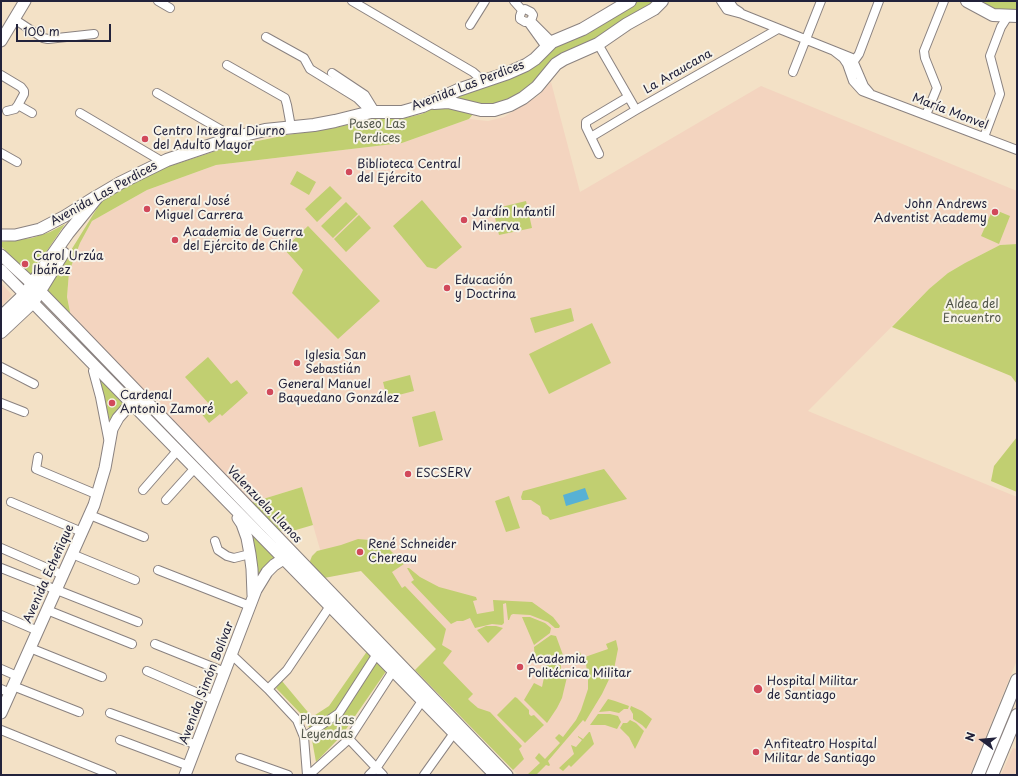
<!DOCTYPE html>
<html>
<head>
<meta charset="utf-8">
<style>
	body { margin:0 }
	#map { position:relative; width:1018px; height:776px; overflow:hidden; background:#f3e1c6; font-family:"Playpen Sans",sans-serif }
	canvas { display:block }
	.frame { position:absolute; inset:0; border:2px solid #22223b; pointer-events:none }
	.north { position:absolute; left:962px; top:720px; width:40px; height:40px; -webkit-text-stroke:3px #f7f3e8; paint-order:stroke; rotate:286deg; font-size:11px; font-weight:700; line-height:16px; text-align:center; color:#22223b }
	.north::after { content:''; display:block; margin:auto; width:14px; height:18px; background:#22223b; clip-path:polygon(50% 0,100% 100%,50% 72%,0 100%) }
	.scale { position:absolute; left:16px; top:24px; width:95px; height:18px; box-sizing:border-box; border:2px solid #22223b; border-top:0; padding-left:5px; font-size:12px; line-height:14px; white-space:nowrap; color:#22223b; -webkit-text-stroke:3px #f7f3e8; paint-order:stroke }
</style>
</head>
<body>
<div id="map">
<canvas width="1018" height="776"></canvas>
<div class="frame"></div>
<div class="north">N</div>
<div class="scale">100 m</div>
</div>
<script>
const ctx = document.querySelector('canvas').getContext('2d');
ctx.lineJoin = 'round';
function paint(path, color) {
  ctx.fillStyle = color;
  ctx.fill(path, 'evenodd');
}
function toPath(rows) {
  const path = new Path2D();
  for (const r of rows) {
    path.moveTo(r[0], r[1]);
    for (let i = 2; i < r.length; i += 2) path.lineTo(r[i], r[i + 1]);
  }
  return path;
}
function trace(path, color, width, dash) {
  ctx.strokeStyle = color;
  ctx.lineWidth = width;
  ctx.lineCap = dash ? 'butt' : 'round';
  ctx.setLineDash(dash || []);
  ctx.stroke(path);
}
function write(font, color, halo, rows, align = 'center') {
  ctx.font = font + ' "Playpen Sans",sans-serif';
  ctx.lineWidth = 4;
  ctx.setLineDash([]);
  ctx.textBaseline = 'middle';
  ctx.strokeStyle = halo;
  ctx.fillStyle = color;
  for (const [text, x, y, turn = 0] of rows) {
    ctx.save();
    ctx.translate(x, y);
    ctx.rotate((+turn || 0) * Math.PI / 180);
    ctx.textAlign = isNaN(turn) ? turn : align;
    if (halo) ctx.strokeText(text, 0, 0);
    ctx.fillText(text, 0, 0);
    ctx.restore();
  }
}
const built = toPath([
	[551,82,580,192,761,86,1017,191,1017,244,1000,245,965,263,948,273,929,289,808,411,1017,497,1017,660,970,775,518,775,415,670,436,649,361,571,328,577,302,487,250,503,71,317,67,297,69,272,80,243,92,221,147,190,216,165,402,143,469,119,488,121,504,117,538,96],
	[1,283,12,295,1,306],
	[1013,748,1017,749,1017,775,1001,775]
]);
const green = toPath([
	[636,1,661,1,579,52,536,86,492,108,446,101,547,49],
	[971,1,1013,1,1017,2,1017,13,1007,14],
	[439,105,457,108,473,114,469,119,402,143,216,165,147,190,92,221,80,243,69,272,67,297,71,317,47,293,47,289,104,197,122,188,164,168,228,147,287,135,334,128,375,118,401,119,422,114],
	[297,171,316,182,309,195,290,184],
	[330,186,342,198,317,222,305,209],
	[422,200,462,247,436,269,427,267,393,226],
	[526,201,532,228,499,235,493,209],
	[346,202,358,214,333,238,321,226],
	[993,209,1010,216,999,244,981,236],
	[359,215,371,228,346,252,334,239],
	[65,224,30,276,1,246,1,242,32,238,50,232],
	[308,226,380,301,338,339,292,293,303,270,284,249],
	[1017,244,1017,384,1011,376,892,327,929,289,948,273,965,263,1000,245],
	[571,308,574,321,535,333,530,318],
	[592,323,611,363,549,394,529,354],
	[208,357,231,384,237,380,248,393,222,416,220,414,209,423,200,412,209,404,185,377],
	[98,371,127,400,110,423],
	[410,375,414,391,387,398,383,382],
	[435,411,443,440,419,447,412,417],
	[1017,437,1017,492,991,481,994,466],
	[604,469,627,499,550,520,548,517,542,514,540,506,531,500,522,500,521,497,523,491],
	[302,487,313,525,289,532,277,530,250,503],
	[509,496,520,528,506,532,495,501],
	[250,529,275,557,255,581],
	[358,539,381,541,404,564,392,572,402,588,405,586,446,629,442,645,452,651,443,663,473,694,468,699,471,702,478,708,490,712,522,746,519,749,524,759,513,770,415,670,436,649,361,571,324,578,311,566,310,561,312,556,317,551,341,545],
	[407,568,409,568,420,577,439,587,476,597,477,600,473,601,477,614,494,611,493,600,532,602,553,617,560,626,559,628,555,628,548,622,530,615,513,614,511,615,509,620,508,620,506,603,503,604,504,623,502,625,492,624,475,628,470,618,463,621,457,621,451,624,411,582,414,580],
	[522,617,530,617,545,623,551,628,550,633,534,645],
	[486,626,496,626,503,628,488,643,477,630],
	[551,635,556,636,563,655,558,656,559,662,535,660,534,647],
	[616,640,618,649,614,669,602,694,585,722,583,720,548,761,550,765,549,766,546,765,536,775,527,775,540,763,535,758,539,753,545,759,560,743,555,738,559,734,563,737,576,720,581,710,588,689,588,679,586,664,582,664,579,652,580,652,582,658,608,649,606,644],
	[370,647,389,667,342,735,316,762,310,729,302,715,276,688,282,681,312,717,329,706],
	[547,663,561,665,561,669,566,670,567,677,562,698,557,708,547,723,524,700,534,683,542,687],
	[515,697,517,698,529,710,529,714,531,716,534,715,544,725,525,743,497,715],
	[608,699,615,701,629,706,628,709,624,709,619,713,610,711,599,712],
	[631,706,642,711,652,719,646,729,642,725,633,719,633,714,630,709],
	[598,714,610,714,618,716,621,722,617,729,605,725,590,725],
	[630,720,636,723,644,731,635,749,629,737,620,728,623,723,627,723],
	[589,732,590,732,594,744,571,767,569,765,563,771,559,768,574,754,571,745,576,747,582,740,578,737,578,736,583,739]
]);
const water = toPath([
	[585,488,589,499,566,506,563,495]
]);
const street = toPath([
	[158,1,170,8],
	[352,1,473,72,483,81],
	[514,1,522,10],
	[721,1,727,10,742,14,852,58,864,86,870,93],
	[729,1,734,8,740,12],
	[522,10,520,16,520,19,525,22,531,21],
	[522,10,525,9,531,12,533,15,531,21],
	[14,19,43,38,48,39,94,34],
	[531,21,552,42],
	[528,22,546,47],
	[470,25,485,1],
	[266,37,304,58,310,69,357,98,371,112],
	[598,44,636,110],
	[834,51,843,58,847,64,853,81,862,91,1017,150],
	[854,61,859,54,879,1],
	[227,65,285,98,287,105,291,127],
	[793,72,821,1],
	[332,73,365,95,373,108],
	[1,75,21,87,24,91,24,94,18,105,15,109,7,111],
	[157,93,223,131,232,138],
	[18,105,32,113],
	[80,113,163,162],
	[926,115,937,88,925,58,924,51,944,1],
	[591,137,636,110,778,29],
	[984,137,1000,94,990,56,1001,27,1008,16],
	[1,153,17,162],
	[599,154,586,127,586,122,628,97],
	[1,367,34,384],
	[95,367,93,371,100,397,108,438],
	[1,403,24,412],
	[38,457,36,469,98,495],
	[143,490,177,451],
	[166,500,194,469],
	[11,502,82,532],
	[90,515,144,537],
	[215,541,218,550,227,556,234,558,250,554],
	[1,548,63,575],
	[72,554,135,580],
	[1,568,138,622],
	[158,570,250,606],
	[47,610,132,644],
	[1,615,38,631],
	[155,644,225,672],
	[30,648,102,677],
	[232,655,268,689,297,720,304,737,307,775],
	[1,669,17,676],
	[147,671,214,700],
	[13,686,79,712],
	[1,689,10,693],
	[268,689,287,670,330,606],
	[110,713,197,745],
	[1,730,112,775],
	[304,737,339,713,377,654],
	[349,739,383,775],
	[120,740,189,766],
	[240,758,288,775],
	[309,775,349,739,393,671],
	[369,775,377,767,422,701],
	[424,775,454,733]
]);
const secondary = toPath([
	[1,41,25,1],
	[1,235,15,235,40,229,65,216,95,197],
	[1,255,40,291,76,328,507,775],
	[1,270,495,775],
	[238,518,242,524,247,538,250,554,252,569,253,595],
	[1,713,94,505,105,468,112,429,118,418,125,410,132,404,139,402],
	[185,775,256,590,267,572,274,565,288,556]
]);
const primary = toPath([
	[967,1,993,15,1017,16],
	[434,103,448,102,481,110,494,110,510,105,523,98,537,87,556,64,564,59,598,44,627,24,654,9,662,1],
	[1,317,25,294,68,233,98,196,120,183,167,160,232,138,265,130,314,125,335,121,371,112,402,112,423,106,458,90,508,73,526,65,535,59,552,42,583,29,630,1],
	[1,332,33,302,63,253],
	[978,775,1017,680],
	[992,775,1017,715]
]);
const markers = [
	[145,139,4,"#d1495b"],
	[349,172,4,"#d1495b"],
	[147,209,4,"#d1495b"],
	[995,212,4,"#d1495b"],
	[464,220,4,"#d1495b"],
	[175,240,4,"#d1495b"],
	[25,264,4,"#d1495b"],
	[447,288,4,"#d1495b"],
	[297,363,4,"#d1495b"],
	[270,392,4,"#d1495b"],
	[112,403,4,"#d1495b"],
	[408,474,4,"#d1495b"],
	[360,552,4,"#d1495b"],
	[520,667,4,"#d1495b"],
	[758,689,5,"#d1495b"],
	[756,752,4,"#d1495b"]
];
const streetNames = [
	["La Araucana",678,72,-30],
	["Avenida Las Perdices",468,86,-21],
	["María Monvel",950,112,21],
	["Avenida Las Perdices",104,194,-29],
	["Valenzuela Llanos",264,505,46],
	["Avenida Echeñique",49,574,-66],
	["Avenida Simón Bolívar",207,683,-69]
];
const parkNames = [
	["Paseo Las",377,125],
	["Perdices",377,139],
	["Aldea del",972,305],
	["Encuentro",972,319],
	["Plaza Las",327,721],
	["Leyendas",327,735]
];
const poiNames = [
	["Centro Integral Diurno",153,132],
	["del Adulto Mayor",153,146],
	["Biblioteca Central",357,165],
	["del Ejército",357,179],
	["General José",155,202],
	["Miguel Carrera",155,216],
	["John Andrews",987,205,"right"],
	["Adventist Academy",987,219,"right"],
	["Jardín Infantil",472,213],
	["Minerva",472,227],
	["Academia de Guerra",183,233],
	["del Ejército de Chile",183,247],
	["Carol Urzúa",33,257],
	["Ibáñez",33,271],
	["Educación",455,281],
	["y Doctrina",455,295],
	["Iglesia San",305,356],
	["Sebastián",305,370],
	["General Manuel",278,385],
	["Baquedano González",278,399],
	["Cardenal",120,396],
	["Antonio Zamoré",120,410],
	["ESCSERV",416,474],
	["René Schneider",368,545],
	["Chereau",368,559],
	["Academia",528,660],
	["Politécnica Militar",528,674],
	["Hospital Militar",767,682],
	["de Santiago",767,696],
	["Anfiteatro Hospital",764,745],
	["Militar de Santiago",764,759]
];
paint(built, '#f3d4bf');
paint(green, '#c1cf71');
paint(water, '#57b1d5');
trace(street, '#8a8280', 10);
trace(secondary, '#8a8280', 13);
trace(primary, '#8a8280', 14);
trace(street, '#fff', 8);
trace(secondary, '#fff', 11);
trace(primary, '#fff', 12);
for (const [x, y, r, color] of markers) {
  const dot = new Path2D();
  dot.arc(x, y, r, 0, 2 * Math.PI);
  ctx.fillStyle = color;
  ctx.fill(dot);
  trace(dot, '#f7f3e8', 1.5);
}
write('12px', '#22223b', '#f7f3e8', streetNames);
write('12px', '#52564b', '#f7f3e8', parkNames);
write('12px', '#22223b', '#f7f3e8', poiNames, 'left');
</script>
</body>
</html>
